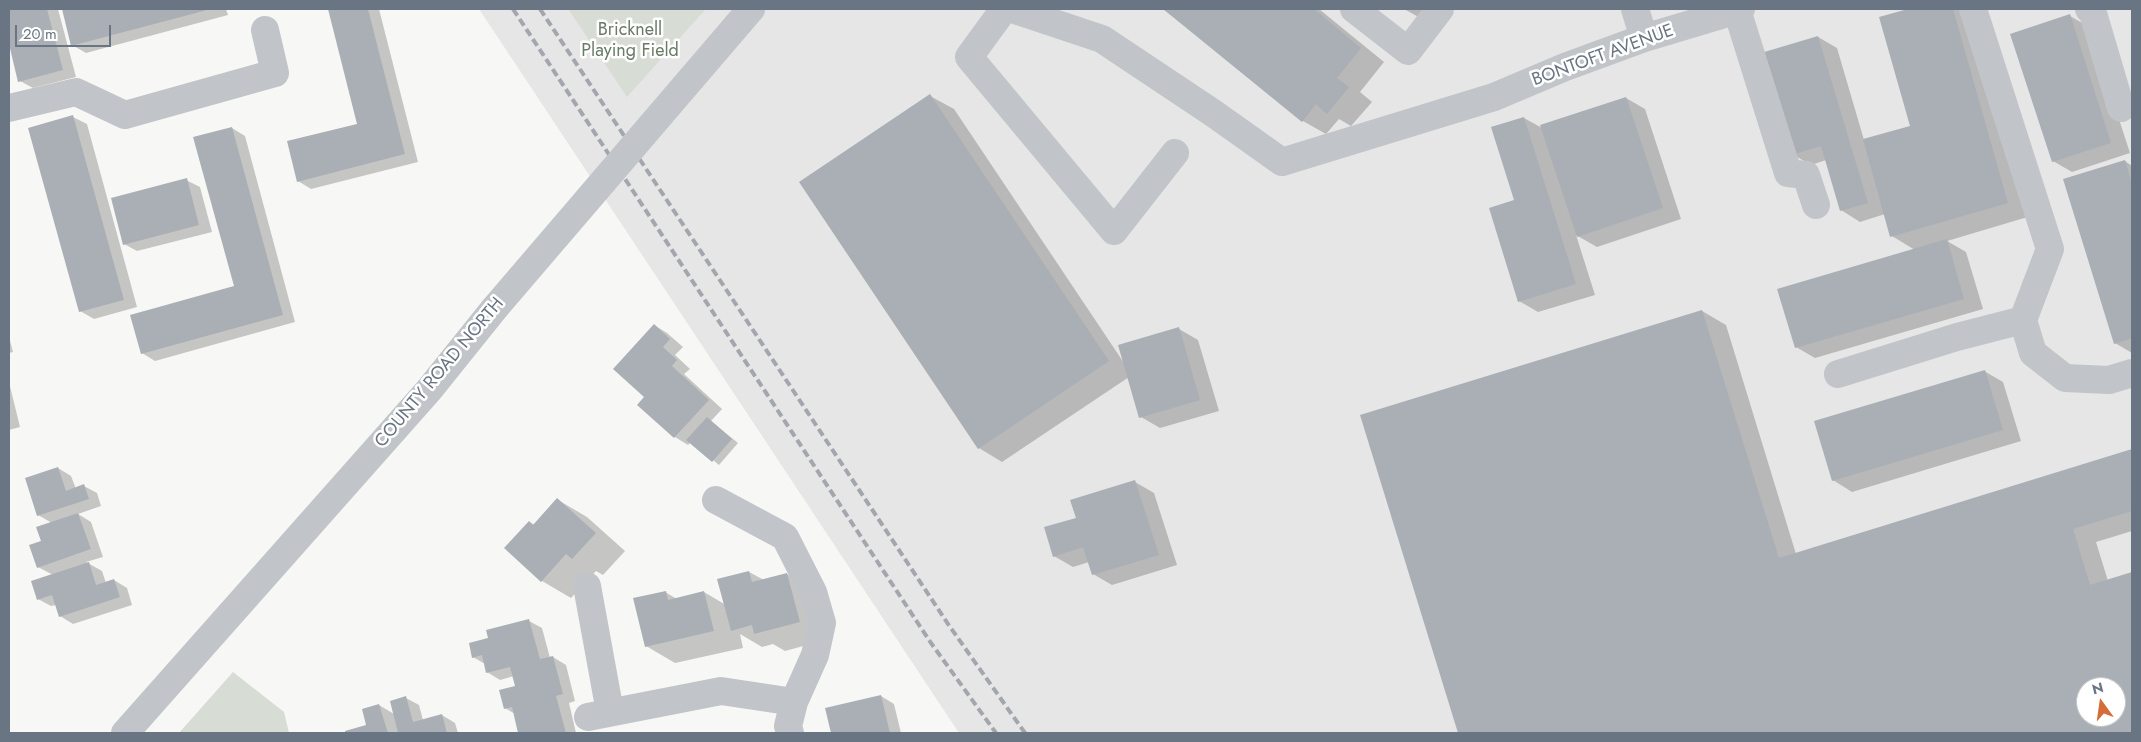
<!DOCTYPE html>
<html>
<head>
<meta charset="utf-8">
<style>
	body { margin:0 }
	#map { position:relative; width:2141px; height:742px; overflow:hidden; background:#f7f7f5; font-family:Jost,sans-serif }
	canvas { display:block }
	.frame { position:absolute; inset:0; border:10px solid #697583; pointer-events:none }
	.north { position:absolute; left:2076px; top:677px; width:50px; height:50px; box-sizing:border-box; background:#fff; border:1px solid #c3c8cd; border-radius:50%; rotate:346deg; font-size:14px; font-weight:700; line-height:20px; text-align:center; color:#697583 }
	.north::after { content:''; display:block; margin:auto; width:18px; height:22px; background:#d46d39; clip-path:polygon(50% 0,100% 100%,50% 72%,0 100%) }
	.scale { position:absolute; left:15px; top:25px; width:96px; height:22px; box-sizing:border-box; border:2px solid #697583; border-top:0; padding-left:6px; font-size:15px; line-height:18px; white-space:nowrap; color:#697583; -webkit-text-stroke:4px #fff; paint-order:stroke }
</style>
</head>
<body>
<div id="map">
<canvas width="2141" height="742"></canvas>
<div class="frame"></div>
<div class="north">N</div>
<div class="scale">20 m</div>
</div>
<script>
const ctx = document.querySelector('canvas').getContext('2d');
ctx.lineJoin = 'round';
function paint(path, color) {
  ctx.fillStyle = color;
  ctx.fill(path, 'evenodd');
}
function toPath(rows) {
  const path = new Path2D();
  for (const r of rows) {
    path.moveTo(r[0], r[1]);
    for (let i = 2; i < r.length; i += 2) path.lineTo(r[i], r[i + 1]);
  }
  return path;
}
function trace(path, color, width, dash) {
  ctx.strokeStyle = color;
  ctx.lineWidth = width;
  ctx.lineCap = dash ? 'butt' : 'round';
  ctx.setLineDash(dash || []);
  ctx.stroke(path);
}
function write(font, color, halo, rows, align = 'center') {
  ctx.font = font + ' Jost,sans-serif';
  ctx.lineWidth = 5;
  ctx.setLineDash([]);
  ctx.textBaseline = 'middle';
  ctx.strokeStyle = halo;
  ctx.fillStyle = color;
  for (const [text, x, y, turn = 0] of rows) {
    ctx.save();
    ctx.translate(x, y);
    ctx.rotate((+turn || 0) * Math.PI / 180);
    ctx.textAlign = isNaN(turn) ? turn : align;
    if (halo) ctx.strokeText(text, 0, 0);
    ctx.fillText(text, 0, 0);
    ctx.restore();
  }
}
const built = toPath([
	[479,9,568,9,627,96,706,9,2132,9,2132,733,959,733],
	[2086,687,2116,687,2116,717,2086,717]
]);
const green = toPath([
	[568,9,706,9,627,97],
	[233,672,284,712,289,733,179,733]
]);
const shadow = toPath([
	[9,9,58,9,76,77,33,88,20,81,9,39],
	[63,9,226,9,228,15,86,53,72,45],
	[330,9,379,9,418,162,311,189,298,181,359,125],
	[1165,9,1319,9,1384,62,1360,92,1372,102,1351,126,1339,119,1326,134,1303,121],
	[1404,9,1434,9,1424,20],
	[1912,9,1967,9,2031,216,1947,241,1966,252,1983,309,1815,358,1796,347,1915,250,1892,236,1885,214,1860,222,1841,210,1826,160,1811,165,1792,154,1818,37,1837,48,1864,140,1912,127,1880,18],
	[2070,16,2089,27,2130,153,2072,172,2053,161],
	[930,96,954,109,1124,363,1179,329,1198,340,1219,411,1160,428,1141,417,1129,377,1002,462,979,448],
	[1626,98,1645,109,1681,219,1597,247,1576,235,1595,295,1538,312,1519,301,1515,201,1524,118,1542,128],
	[73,117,87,124,137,307,94,319,80,311],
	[232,128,245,136,295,322,155,361,142,353,235,287],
	[2125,161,2132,166,2132,353,2115,343],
	[186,180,200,187,212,232,137,251,124,244],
	[1702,311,1726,325,1796,554,2132,451,2132,531,2096,542,2108,581,2132,573,2132,733,1460,733,1362,416],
	[2086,687,2116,687,2116,717,2086,717],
	[654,325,667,333,683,347,675,355,690,369,684,374,722,409,711,421,738,443,719,465,691,442,688,445,675,437,639,405,645,397],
	[9,337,13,352,9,353],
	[1984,371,2003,382,2021,441,1852,492,1833,480],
	[9,382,20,427,9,430],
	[58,468,71,476,76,489,84,486,97,493,101,506,78,514,91,522,103,557,86,562,102,571,106,583,114,580,127,588,132,605,73,624,60,616,56,605,51,606,38,599,53,575,38,567,42,542,52,523,38,515],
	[1135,482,1154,493,1177,565,1112,585,1093,574,1089,562,1073,567,1054,556],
	[558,500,587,517,625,551,603,575,596,571,571,598,542,581,529,522,535,525],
	[749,572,764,580,787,574,816,591,829,639,785,651,773,644,762,647,740,634,743,648,675,663,646,646,665,592,677,599,704,592,726,605],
	[529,621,542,628,550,658,553,657,566,665,575,701,569,703,576,733,520,733,515,714,505,708,517,687,514,676,500,680,487,672,485,664,473,657,489,639],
	[881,696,894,704,901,733,832,733,827,709],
	[406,698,419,705,423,720,442,715,455,723,458,733,347,733,346,731,368,726,379,705,394,714]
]);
const building = toPath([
	[9,9,47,9,63,70,18,82,9,44],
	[62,9,211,9,71,46],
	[328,9,368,9,405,154,297,182,287,141,357,124],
	[1163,9,1314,9,1361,48,1337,78,1349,87,1327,114,1316,104,1302,122],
	[1908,9,1953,9,2008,203,1890,237,1863,139,1910,126,1879,17],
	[2070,14,2111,143,2052,162,2010,34],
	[1818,36,1868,203,1840,211,1821,146,1791,155,1761,53],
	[930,94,1109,361,978,449,799,182],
	[1626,97,1663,208,1577,237,1540,125],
	[73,115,124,300,79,312,28,128],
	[1524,117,1576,284,1518,302,1489,208,1514,200,1491,127],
	[232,127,283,315,141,354,130,315,234,286,193,137],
	[2125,160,2132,184,2132,338,2114,344,2063,179],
	[187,178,199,225,123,245,111,198],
	[1947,239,1964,299,1795,348,1777,289],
	[1702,310,1779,558,2132,449,2132,511,2073,529,2090,585,2132,572,2132,733,1458,733,1360,415],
	[2086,687,2116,687,2116,717,2086,717],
	[654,324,670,339,663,347,677,360,672,366,709,400,674,438,637,405,644,397,613,369],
	[1179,327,1200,400,1139,418,1118,345],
	[1985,370,2003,430,1832,481,1814,421],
	[707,417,732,439,712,462,686,440],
	[58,467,66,491,84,484,89,499,37,516,25,478],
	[1135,480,1159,555,1092,575,1083,547,1053,557,1044,527,1076,518,1070,500],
	[557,498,596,533,572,559,566,554,541,582,504,548,529,521,533,525],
	[78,513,91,549,37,568,29,545,41,541,36,527],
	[89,562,96,585,114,579,120,597,59,617,52,595,37,600,31,581],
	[749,571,752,582,787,573,800,622,754,634,752,625,731,631,717,579],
	[666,591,668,600,704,591,714,631,645,647,633,598],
	[529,619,540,659,553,656,563,694,556,696,566,733,518,733,512,707,504,709,499,690,515,686,510,667,486,673,482,655,472,658,469,643,488,638,486,630],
	[881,695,890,733,831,733,825,708],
	[406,696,413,722,442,714,447,733,398,733,390,701],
	[379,704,388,733,345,733,345,731,366,725,362,709]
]);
const minor = toPath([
	[1004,9,969,57,1114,231,1175,153],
	[1012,9,1102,39,1213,113,1282,162,1494,97,1565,67,1644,38,1741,9],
	[1354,9,1408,51,1440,9],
	[1635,9,1644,38],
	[1973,9,2050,249,2023,320,2033,353,2065,378,2109,380,2132,373],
	[2089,9,2092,10,2121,108],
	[1737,10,1788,173,1806,175,1816,205],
	[9,108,76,92,125,115,275,73,265,30],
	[1838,374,1957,337,2023,320],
	[716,500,785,537,813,592,822,623,815,655,794,702,788,726,790,733],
	[587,586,610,712],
	[588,717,721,691,794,702],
	[125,733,429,390,494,309]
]);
const rail = toPath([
	[513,9,931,643,996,733],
	[540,9,948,624,1025,733]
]);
const minorBridge = toPath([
	[494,309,751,9]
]);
const parkNames = [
	["Bricknell",630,31],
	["Playing Field",630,52]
];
const streetNames = [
	["BONTOFT AVENUE",1603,56,-20],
	["COUNTY ROAD NORTH",440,373,-50]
];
paint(built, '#e5e6e5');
paint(green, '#d7dcd4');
paint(shadow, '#0003');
paint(building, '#a9afb5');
trace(minor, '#c1c4c8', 28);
trace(rail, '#a3a7ad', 4, [8, 4]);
trace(minorBridge, '#c1c4c8', 28);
write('18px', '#697b67', '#fff', parkNames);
write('18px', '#697583', '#fff', streetNames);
</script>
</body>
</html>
